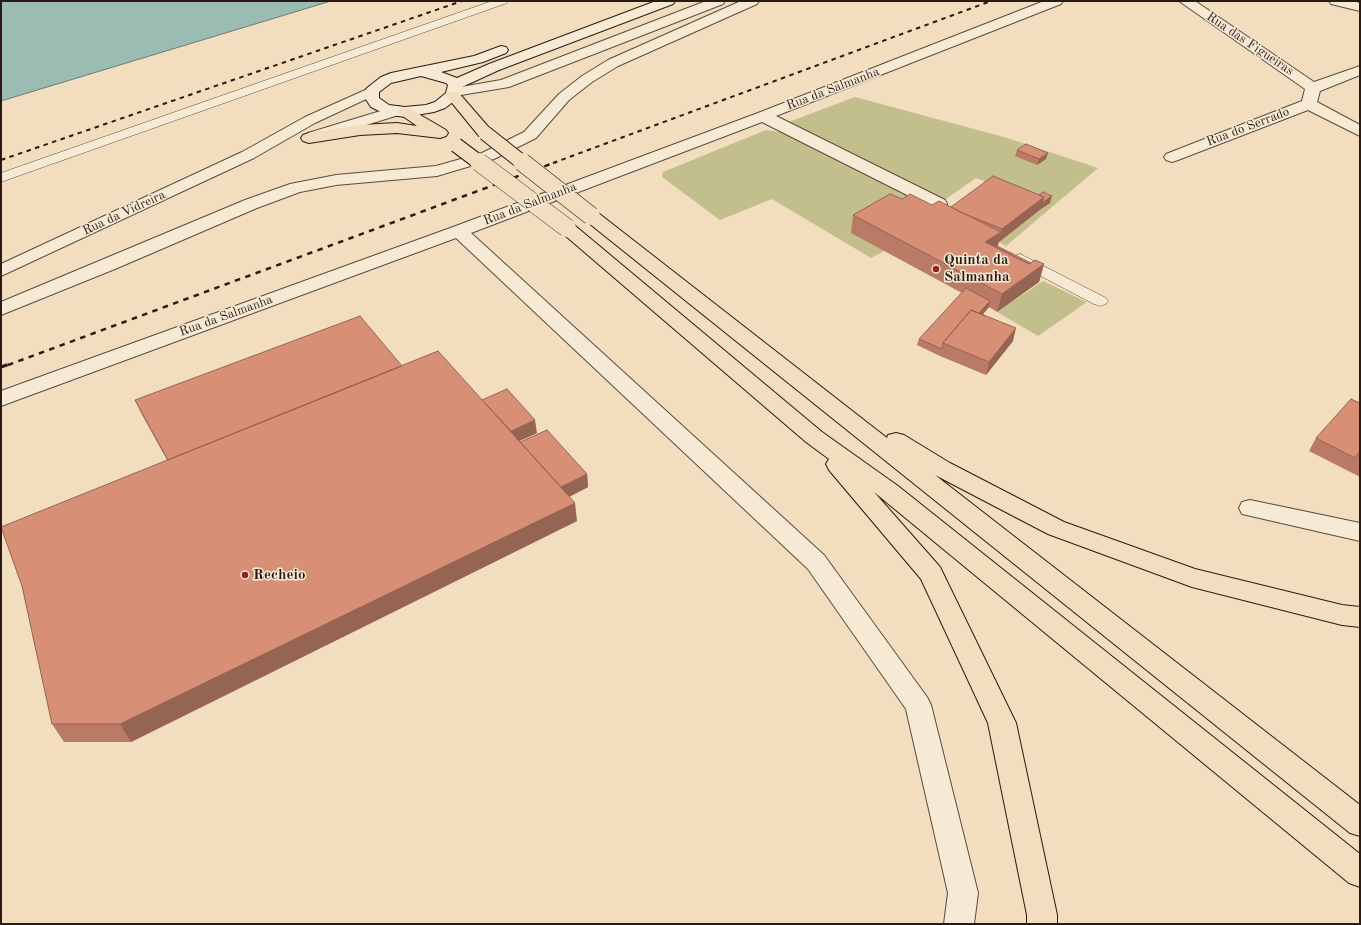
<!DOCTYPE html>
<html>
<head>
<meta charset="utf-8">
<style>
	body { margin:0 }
	#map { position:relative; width:1361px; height:925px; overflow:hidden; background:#f2debf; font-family:"Old Standard TT",serif }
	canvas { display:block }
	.frame { position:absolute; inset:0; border:2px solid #291a14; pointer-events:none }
</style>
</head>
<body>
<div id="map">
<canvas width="1361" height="925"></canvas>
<div class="frame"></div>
</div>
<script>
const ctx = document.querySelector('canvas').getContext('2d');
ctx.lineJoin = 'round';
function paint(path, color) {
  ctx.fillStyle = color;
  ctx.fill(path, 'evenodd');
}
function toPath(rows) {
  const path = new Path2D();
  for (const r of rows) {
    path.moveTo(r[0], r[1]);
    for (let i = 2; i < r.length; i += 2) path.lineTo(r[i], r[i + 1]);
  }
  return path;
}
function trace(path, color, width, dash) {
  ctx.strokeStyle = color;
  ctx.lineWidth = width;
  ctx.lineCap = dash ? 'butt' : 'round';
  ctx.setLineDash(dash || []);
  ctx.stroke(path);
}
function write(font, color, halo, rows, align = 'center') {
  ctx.font = font + ' "Old Standard TT",serif';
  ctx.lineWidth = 3;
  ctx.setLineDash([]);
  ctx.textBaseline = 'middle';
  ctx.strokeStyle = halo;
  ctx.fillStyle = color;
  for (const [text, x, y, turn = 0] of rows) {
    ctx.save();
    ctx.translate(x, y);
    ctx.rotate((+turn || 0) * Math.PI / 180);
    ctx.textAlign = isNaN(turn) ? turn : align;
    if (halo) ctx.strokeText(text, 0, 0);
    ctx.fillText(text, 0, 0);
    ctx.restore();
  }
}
const green = toPath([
	[855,97,1004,137,1098,168,1006,246,999,242,1050,202,1020,195,976,178,939,204,884,251,871,258,772,199,720,220,662,177,663,172,766,130,780,132,790,126,786,123],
	[1043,281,1087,302,1038,336,997,312]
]);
const water = toPath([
	[1,1,331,1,1,101,1,1]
]);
const service = toPath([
	[492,1,509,1,507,3,1,182,1,173,492,1],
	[1020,254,1106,298,1108,301,1106,304,1100,306,1094,304,1014,262,1012,259,1014,256,1020,254]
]);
const minor = toPath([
	[706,1,725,1,723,4,509,87,455,96,450,95,448,92,450,89,455,88,501,80,706,1],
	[741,1,759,1,757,4,618,66,592,82,569,100,536,138,494,159,437,176,336,185,300,192,257,208,115,269,1,315,1,302,245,200,290,184,336,175,436,166,482,153,524,132,559,94,582,76,608,60,741,1],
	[1044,1,1063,1,1061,4,776,116,945,200,947,204,945,208,939,209,933,208,762,122,471,233,824,555,927,697,931,705,978,893,974,924,944,924,948,893,906,709,808,569,456,238,1,406,1,391,453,227,758,113,1044,1],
	[1179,1,1195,1,1314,82,1360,66,1360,75,1320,91,1317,102,1360,125,1360,136,1308,110,1178,160,1172,162,1166,160,1164,157,1166,154,1302,101,1305,89,1179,1],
	[1329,1,1352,1,1360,3,1360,11,1331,4,1329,1],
	[1250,500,1360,523,1360,541,1242,514,1239,508,1242,502,1250,500]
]);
const tertiary = toPath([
	[372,87,377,88,379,91,377,94,315,123,254,158,1,276,1,264,242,152,305,117,372,87],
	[397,106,402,108,405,111,402,114,314,141,308,139,306,136,308,133,397,106]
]);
const secondary = toPath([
	[656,1,675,1,673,4,499,70,462,87,458,98,445,108,434,112,405,117,385,114,371,107,365,98,365,91,367,88,381,77,391,73,474,56,501,46,506,47,508,50,506,53,483,62,441,72,457,78,489,64,656,1],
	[421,76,446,83,448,85,446,93,435,102,426,105,405,107,389,105,379,98,379,92,391,83,421,76]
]);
const motorway = toPath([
	[453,91,458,92,491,130,493,133,491,136,479,136,448,98,446,95,448,92,453,91],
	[405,107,410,109,446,130,448,133,446,136,440,138,397,133,360,135,309,143,303,141,301,138,303,135,309,133,360,125,397,123,417,126,397,112,400,109,405,107],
	[591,211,597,212,887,438,888,435,896,433,904,435,950,463,1064,522,1195,569,1342,605,1360,607,1360,627,1342,625,1192,587,1048,534,935,475,1360,805,1360,836,1350,833,585,220,582,216,585,212,591,211],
	[567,223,573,224,822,432,898,486,1360,854,1360,887,1349,883,874,492,940,567,1016,723,1057,915,1057,924,1027,924,1027,915,988,723,921,579,829,470,826,464,829,459,806,442,561,232,558,228,561,224,567,223]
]);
const railFar2 = toPath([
	[1,160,462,1],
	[553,163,991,1]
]);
const railFar1 = toPath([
	[8,365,556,162]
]);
const rail = toPath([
	[1,367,10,364]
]);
const motorwayBridgeFar1 = toPath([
	[485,133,523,163],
	[456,145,480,163]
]);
const motorwayBridge = toPath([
	[479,162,567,228],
	[522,162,591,216]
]);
const wall = toPath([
	[1017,150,1046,159,1037,165,1015,156],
	[902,199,932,205,951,207,1050,203,1041,209,999,242,999,241,997,246,1031,263,1044,264,1039,282,997,312,989,307,982,315,1013,341,986,375,940,356,917,345,919,339,962,293,851,233,853,215],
	[402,366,482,400,537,433,519,441,520,442,587,474,588,487,569,497,577,521,131,742,64,742,52,724,22,586,167,460,141,413,135,400],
	[1360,403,1360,477,1309,451,1316,438]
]);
const shadedWall = toPath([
	[1048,153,1046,159,1037,165,1039,159],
	[1052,196,1050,203,1041,209,999,242,1002,229,1044,197],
	[1001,232,997,250,985,242],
	[1044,264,1039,282,997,312,1002,294],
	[990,301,989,307,978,320,979,313],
	[1016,328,1013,341,986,375,989,362],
	[535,420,537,433,510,445,508,433],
	[587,474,588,487,559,502,557,489],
	[575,503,577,521,131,742,120,724]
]);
const building = toPath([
	[1026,144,1048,153,1039,159,1017,150,1026,144],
	[993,176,1044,197,1002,229,960,212,951,207,993,176],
	[1043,192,1052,196,1042,203,1044,197,1039,195,1043,192],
	[890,194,902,199,910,194,932,205,939,201,1001,232,985,242,1029,264,1035,260,1044,264,1002,294,853,215,890,194],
	[995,245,1031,263,1029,264,994,246,995,245],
	[966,288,990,301,979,313,985,316,971,310,943,343,942,349,919,339,966,288],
	[971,310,1016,328,989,362,943,343,971,310],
	[360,316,402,366,168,460,135,400,360,316],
	[438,351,575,503,120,724,52,724,22,586,1,527,438,351],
	[507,389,535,420,511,431,482,400,507,389],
	[1351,399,1360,403,1360,451,1355,458,1316,438,1351,399],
	[547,430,587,474,561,487,520,442,547,430]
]);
const markers = [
	[936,269,4,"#8f2418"],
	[245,575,4,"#8f2418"]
];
const farStreetnames = [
	["Rua das Figueiras",1250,44,34],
	["Rua da Salmanha",833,89,-21],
	["Rua do Serrado",1248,127,-21],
	["Rua da Salmanha",530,204,-21],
	["Rua da Vidreira",124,213,-25],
	["Rua da Salmanha",226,316,-20]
];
const poiNames = [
	["Quinta da",944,260],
	["Salmanha",944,277],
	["Recheio",253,575]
];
paint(green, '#c2bf8d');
paint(water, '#9bbcb3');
trace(water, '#6d7b73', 1);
trace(service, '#5b4b3f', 1);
trace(minor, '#5b4b3f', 2);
trace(tertiary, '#5b4b3f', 2);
trace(secondary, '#291a14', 2);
trace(motorway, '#291a14', 2);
paint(service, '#f7ead5');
paint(minor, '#f7ead5');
paint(tertiary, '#f7ead5');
paint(secondary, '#f7ead5');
paint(motorway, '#f2debf');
trace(railFar2, '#291a14', 2, [4.5, 4.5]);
trace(railFar1, '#291a14', 2.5, [5.5, 5.5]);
trace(rail, '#291a14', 3, [7, 7]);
trace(motorwayBridgeFar1, '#291a14', 16, []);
trace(motorwayBridge, '#291a14', 19, []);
trace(motorwayBridgeFar1, '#f2debf', 14);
trace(motorwayBridge, '#f2debf', 18);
paint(wall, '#b97b65');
paint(shadedWall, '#966452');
paint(building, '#d78f75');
trace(building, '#966452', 1);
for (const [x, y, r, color] of markers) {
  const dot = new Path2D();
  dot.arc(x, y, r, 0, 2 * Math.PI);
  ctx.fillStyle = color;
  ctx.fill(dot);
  trace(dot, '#f7ead5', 1.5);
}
write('13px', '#291a14', '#f7ead5', farStreetnames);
write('bold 15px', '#291a14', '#f7ead5', poiNames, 'left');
</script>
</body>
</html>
